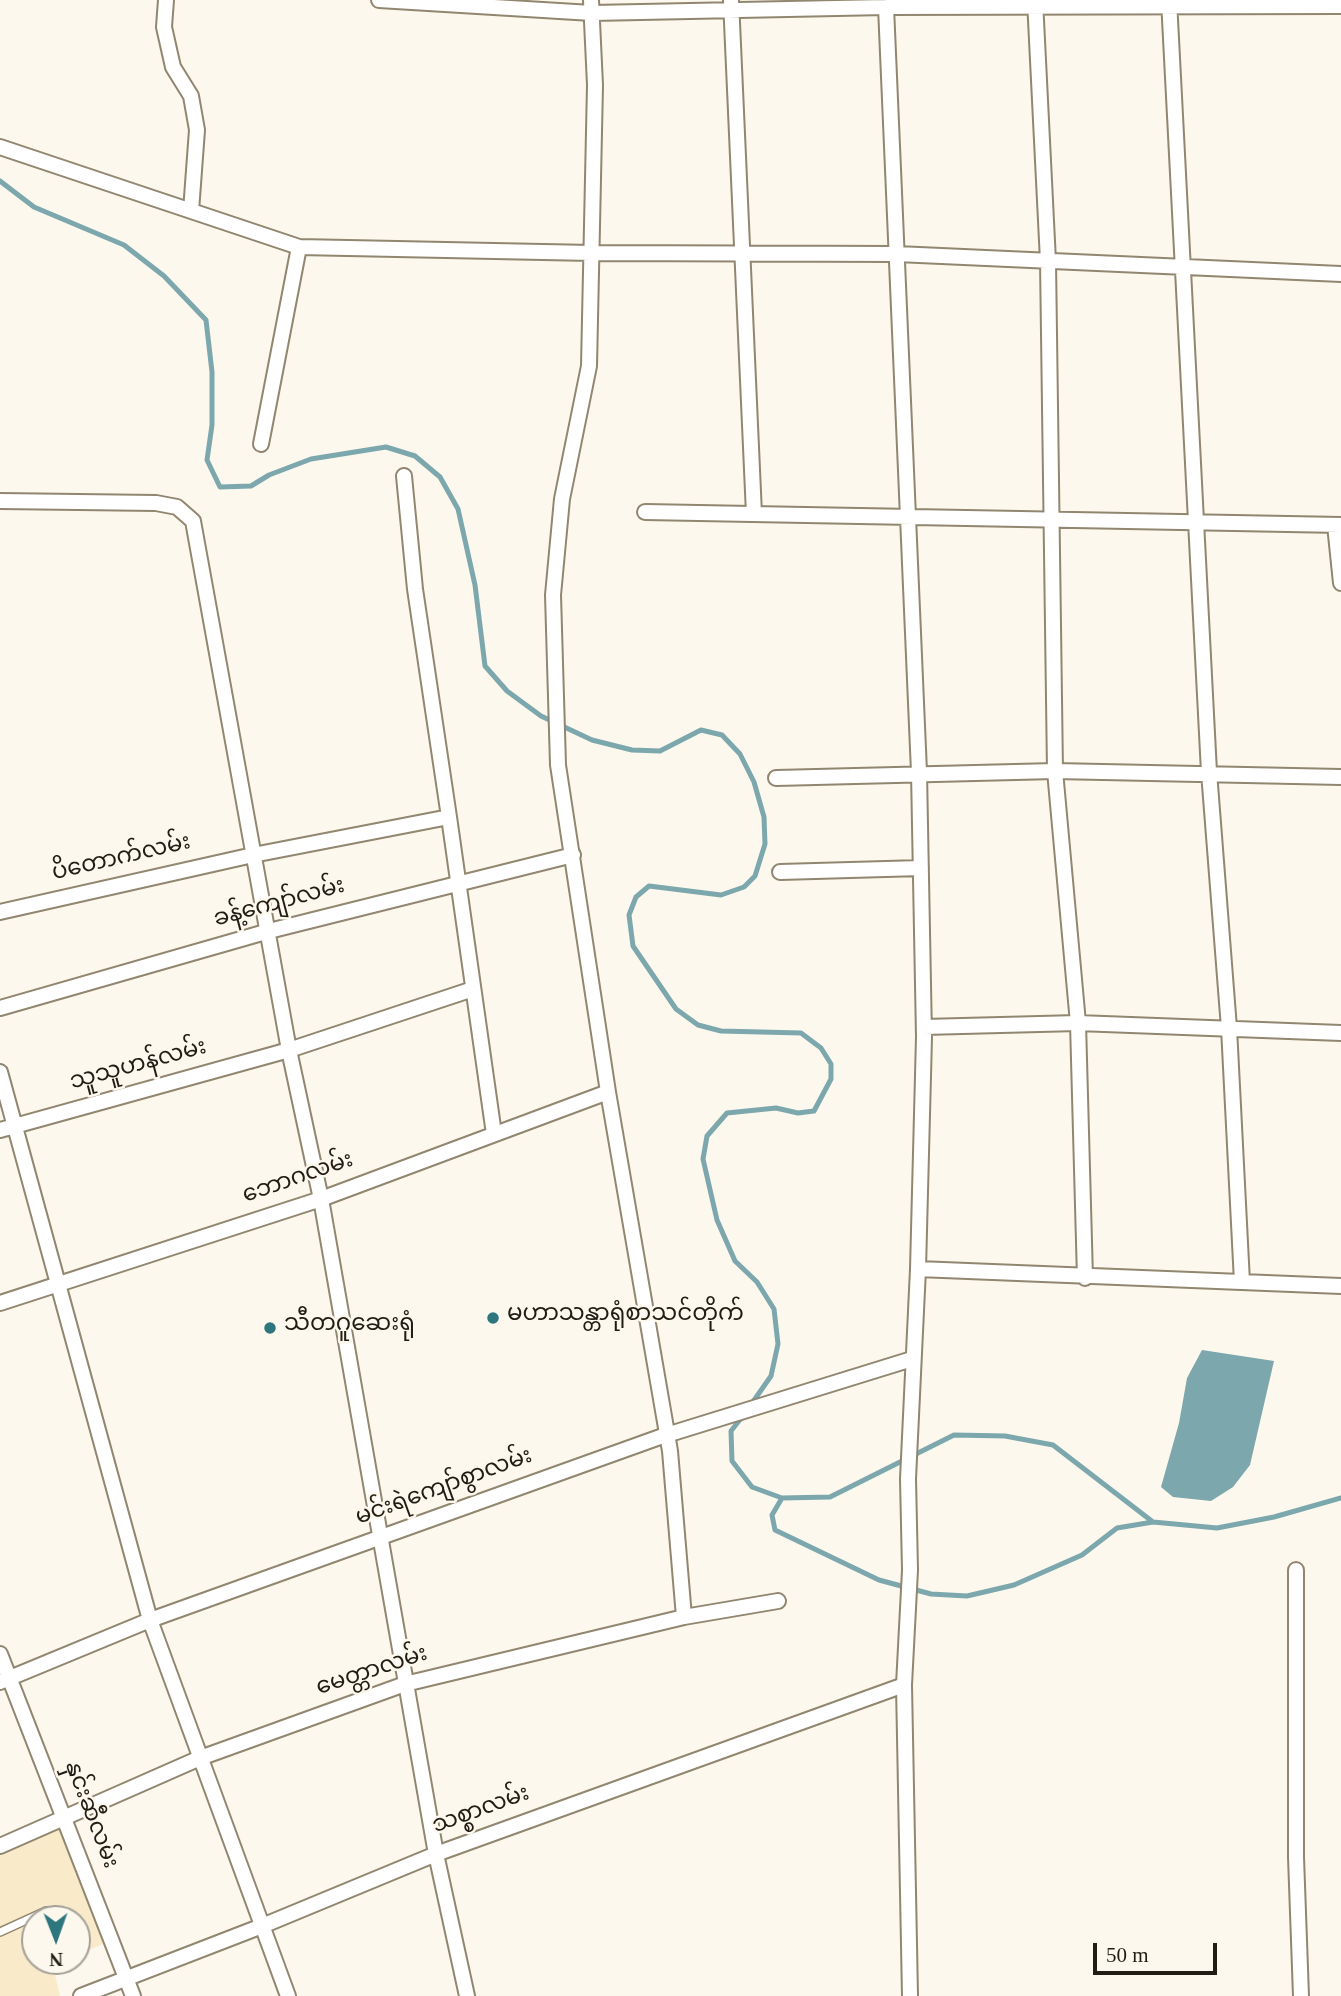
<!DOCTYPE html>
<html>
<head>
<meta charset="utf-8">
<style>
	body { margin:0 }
	#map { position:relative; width:1341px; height:1996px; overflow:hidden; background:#fdf8ee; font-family:Georgia,serif }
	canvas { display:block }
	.north { position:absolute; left:21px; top:1905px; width:70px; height:70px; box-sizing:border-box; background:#fdf8ee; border:2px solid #a5a097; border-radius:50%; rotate:179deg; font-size:19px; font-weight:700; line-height:28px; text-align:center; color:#211d14 }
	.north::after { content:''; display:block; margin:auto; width:24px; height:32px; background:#2d767e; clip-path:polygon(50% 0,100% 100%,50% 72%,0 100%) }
	.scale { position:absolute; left:1093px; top:1943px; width:124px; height:32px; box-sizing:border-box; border:4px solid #211d14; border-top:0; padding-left:9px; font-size:21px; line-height:24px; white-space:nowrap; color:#211d14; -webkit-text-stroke:5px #fdf8ee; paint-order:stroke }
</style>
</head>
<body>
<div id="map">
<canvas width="1341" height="1996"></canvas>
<div class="north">N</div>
<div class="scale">50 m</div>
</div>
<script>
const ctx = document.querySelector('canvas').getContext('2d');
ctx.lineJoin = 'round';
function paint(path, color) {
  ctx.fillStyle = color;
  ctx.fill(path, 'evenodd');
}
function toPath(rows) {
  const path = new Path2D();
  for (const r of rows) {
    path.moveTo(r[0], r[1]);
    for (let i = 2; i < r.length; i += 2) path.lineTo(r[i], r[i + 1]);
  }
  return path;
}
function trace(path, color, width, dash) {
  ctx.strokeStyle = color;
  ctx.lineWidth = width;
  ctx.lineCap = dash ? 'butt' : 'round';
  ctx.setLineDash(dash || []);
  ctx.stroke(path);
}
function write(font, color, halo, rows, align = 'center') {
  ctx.font = font + ' Georgia,"Noto Sans Myanmar",serif';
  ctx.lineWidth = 5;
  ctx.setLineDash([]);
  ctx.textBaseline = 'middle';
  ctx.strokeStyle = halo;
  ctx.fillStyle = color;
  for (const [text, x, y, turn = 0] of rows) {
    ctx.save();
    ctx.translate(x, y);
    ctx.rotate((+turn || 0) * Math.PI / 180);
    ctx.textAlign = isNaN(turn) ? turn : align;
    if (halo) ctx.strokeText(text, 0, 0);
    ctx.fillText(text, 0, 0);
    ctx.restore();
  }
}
const built = toPath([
	[60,1826,105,1943,77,1955,77,1919,35,1919,35,1961,64,1961,53,1966,60,1996,0,1996,0,1853]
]);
const water = toPath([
	[1202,1350,1274,1361,1250,1465,1233,1487,1211,1501,1173,1497,1161,1487,1179,1423,1187,1378]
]);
const stream = toPath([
	[0,181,34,207,124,245,164,276,206,320,212,372,212,425,207,460,220,487,251,486,269,475,311,459,386,447,415,456,440,477,458,509,475,585,485,666,507,691,541,716,592,740,632,750,660,751,701,730,722,735,740,754,754,782,764,817,765,844,755,876,744,887,721,895,649,886,636,897,629,915,633,946,676,1009,698,1025,721,1031,801,1033,821,1048,831,1064,831,1079,814,1111,798,1113,776,1108,727,1113,707,1136,703,1159,717,1220,735,1261,757,1282,774,1309,778,1344,771,1376,750,1406],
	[742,1417,731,1431,732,1461,752,1487,782,1498,830,1497,954,1435,1005,1436,1053,1445,1153,1522,1217,1528,1274,1517,1341,1498],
	[782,1498,772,1515,775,1530,879,1580,931,1594,967,1596,1014,1585,1082,1555,1117,1528,1153,1522]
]);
const service = toPath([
	[0,1932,46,1911]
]);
const minor = toPath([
	[166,0,164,27,173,67,191,96,197,130,191,211],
	[379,0,592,13,886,7,1341,6],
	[591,0,595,85,589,366,562,499,553,595,558,765,608,1092,670,1451,684,1617],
	[731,0,754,514],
	[1035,0,1048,261,1055,771,1078,1023,1085,1278],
	[1169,0,1209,772,1229,1028,1242,1282],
	[886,7,919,772,924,1037,918,1269,908,1479,910,1570,904,1685,910,1996],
	[0,147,299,247,592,253,897,254,1341,274],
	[261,444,299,247],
	[0,501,156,503,177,507,193,521,289,1050,321,1199,436,1854,467,1996],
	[645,512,1341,525],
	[1335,525,1341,583],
	[776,778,1055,771,1341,777],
	[449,817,494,1134],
	[780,872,921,868],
	[0,912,253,855,449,817,415,589,404,476],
	[0,1008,269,931,573,855],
	[924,1027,1078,1023,1341,1033],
	[0,1072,150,1620,288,1996],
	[0,1130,289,1050,473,989],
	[918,1269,1341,1286],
	[0,1303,321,1199,608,1092],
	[1296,1570,1296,1857,1301,1996],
	[0,1654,133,1996],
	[0,1682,150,1620,660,1437,912,1359],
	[0,1846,200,1758,405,1684,684,1617,778,1601],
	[81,1996,262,1926,436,1854,904,1685]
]);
const markers = [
	[493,1318,7,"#2d767e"],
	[270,1328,7,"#2d767e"]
];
const streetNames = [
	["ပိတောက်လမ်း",122,861,-13],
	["ခန့်ကျော်လမ်း",280,906,-15],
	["သူသူဟန်လမ်း",139,1068,-15],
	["ဘောဂလမ်း",299,1181,-19],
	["မင်းရဲကျော်စွာလမ်း",445,1490,-20],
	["မေတ္တာလမ်း",373,1674,-18],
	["သစ္စာလမ်း",482,1813,-20],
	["နှင်းဆီလမ်း",88,1816,69]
];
const poiNames = [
	["မဟာသန္တာရုံစာသင်တိုက်",507,1318],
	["သီတဂူဆေးရုံ",284,1328]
];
paint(built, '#f9eaca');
paint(water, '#7ca7ad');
trace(stream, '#7ca7ad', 5);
trace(service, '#91866f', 10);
trace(minor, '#91866f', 18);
trace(service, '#fff', 7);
trace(minor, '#fff', 14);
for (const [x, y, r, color] of markers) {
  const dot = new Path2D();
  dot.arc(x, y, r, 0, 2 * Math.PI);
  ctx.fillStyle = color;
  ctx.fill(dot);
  trace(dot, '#fdf8ee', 2.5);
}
write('23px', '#211d14', '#fdf8ee', streetNames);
write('23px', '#211d14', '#fdf8ee', poiNames, 'left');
</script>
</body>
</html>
